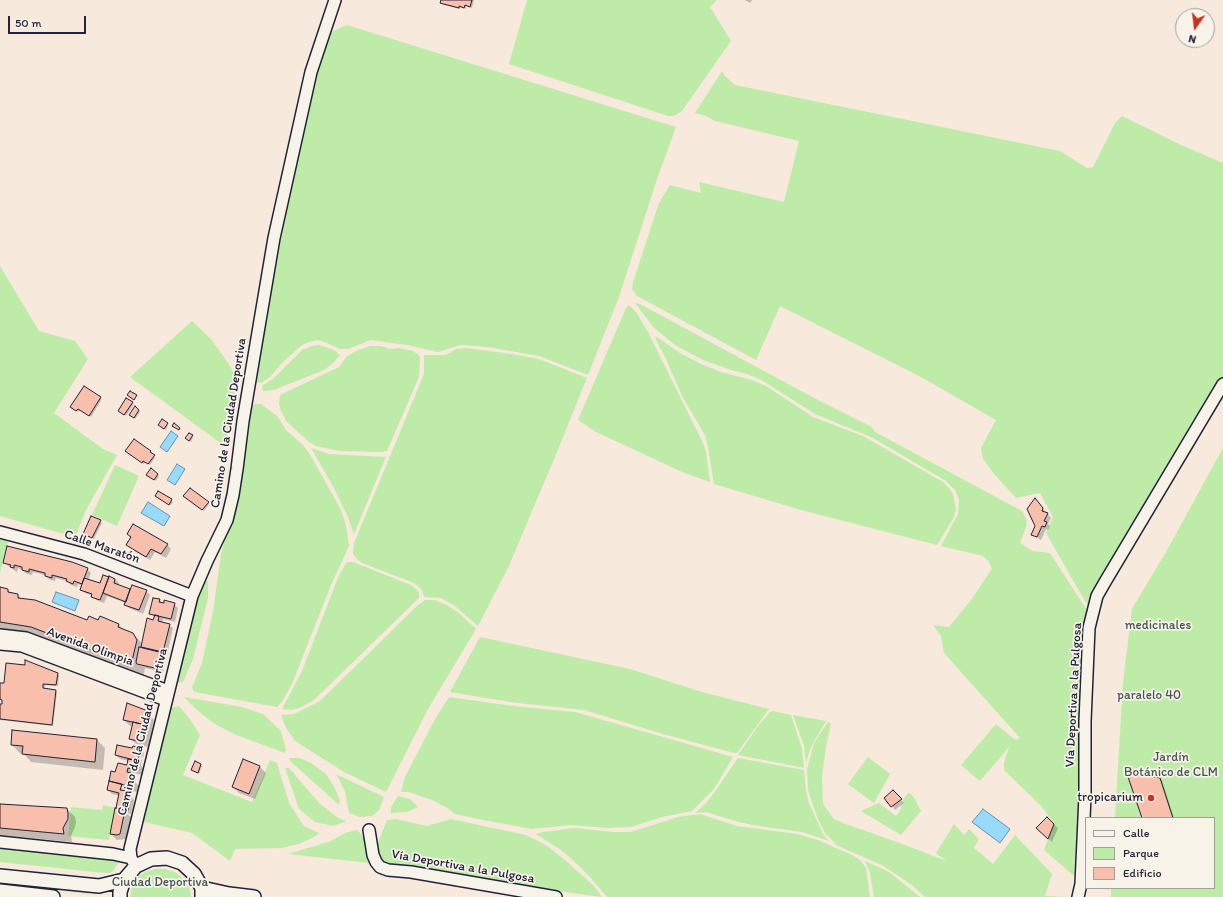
<!DOCTYPE html>
<html>
<head>
<meta charset="utf-8">
<style>
	body { margin:0 }
	#map { position:relative; width:1223px; height:897px; overflow:hidden; background:#f7e9dc; font-family:Itim,sans-serif }
	canvas { display:block }
	.legend { position:absolute; left:1085px; top:817px; width:130px; height:72px; box-sizing:border-box; background:#f7f3e8; border:1px solid #a29fa3; margin:0; padding:5px 7px; list-style:none; font-size:12px; color:#22223b }
	.legend li { display:flex; align-items:center; gap:8px; height:20px }
	.legend b { width:20px; border:1px solid #a29fa3 }
	.north { position:absolute; left:1175px; top:8px; width:40px; height:40px; box-sizing:border-box; background:#f7f3e8; border:1px solid #a29fa3; border-radius:50%; rotate:194deg; font-size:11px; font-weight:700; line-height:16px; text-align:center; color:#22223b }
	.north::after { content:''; display:block; margin:auto; width:14px; height:18px; background:#c8321e; clip-path:polygon(50% 0,100% 100%,50% 72%,0 100%) }
	.scale { position:absolute; left:8px; top:16px; width:78px; height:18px; box-sizing:border-box; border:2px solid #22223b; border-top:0; padding-left:5px; font-size:12px; line-height:14px; white-space:nowrap; color:#22223b; -webkit-text-stroke:3px #f7f3e8; paint-order:stroke }
</style>
</head>
<body>
<div id="map">
<canvas width="1223" height="897"></canvas>
<ul class="legend">
<li><b style="height:5px;background:#f7f3e8"></b>Calle</li>
<li><b style="height:11px;background:#beeba8"></b>Parque</li>
<li><b style="height:11px;background:#f7bfac"></b>Edificio</li>
</ul>
<div class="north">N</div>
<div class="scale">50 m</div>
</div>
<script>
const ctx = document.querySelector('canvas').getContext('2d');
ctx.lineJoin = 'round';
function paint(path, color) {
  ctx.fillStyle = color;
  ctx.fill(path, 'evenodd');
}
function toPath(rows) {
  const path = new Path2D();
  for (const r of rows) {
    path.moveTo(r[0], r[1]);
    for (let i = 2; i < r.length; i += 2) path.lineTo(r[i], r[i + 1]);
  }
  return path;
}
function trace(path, color, width, dash) {
  ctx.strokeStyle = color;
  ctx.lineWidth = width;
  ctx.lineCap = dash ? 'butt' : 'round';
  ctx.setLineDash(dash || []);
  ctx.stroke(path);
}
function write(font, color, halo, rows, align = 'center') {
  ctx.font = font + ' Itim,sans-serif';
  ctx.lineWidth = 3.5;
  ctx.setLineDash([]);
  ctx.textBaseline = 'middle';
  ctx.strokeStyle = halo;
  ctx.fillStyle = color;
  for (const [text, x, y, turn = 0] of rows) {
    ctx.save();
    ctx.translate(x, y);
    ctx.rotate((+turn || 0) * Math.PI / 180);
    ctx.textAlign = isNaN(turn) ? turn : align;
    if (halo) ctx.strokeText(text, 0, 0);
    ctx.fillText(text, 0, 0);
    ctx.restore();
  }
}
const green = toPath([
	[527,0,717,0,710,7,731,41,682,111,674,116,668,116,509,64],
	[347,25,676,127,658,176,619,297,588,375,539,356,487,347,461,345,438,352,407,345,371,340,348,349,340,349,327,343,318,340,309,342,302,345,283,362,270,377,261,383,254,382,299,146,314,85,329,33],
	[722,71,725,76,735,85,1060,151,1087,168,1093,167,1115,123,1122,116,1179,144,1223,163,1223,379,1090,606,1087,604,1078,589,1046,533,1053,517,1040,493,1016,498,995,475,983,459,981,448,996,420,921,377,780,306,756,360,637,296,632,289,633,282,659,203,670,185,701,193,699,182,784,202,799,141,715,121,706,116,695,113],
	[0,266,39,331,75,341,88,359,54,413,103,449,117,455,86,510,75,537,0,516],
	[635,303,640,304,814,398,872,427,875,432,1022,511,1027,520,1026,527,1020,543,1033,551,1050,553,1088,612,1084,633,1081,692,1078,748,1078,803,1080,816,1074,876,1044,850,1054,823,1041,806,1004,770,1004,763,1009,747,980,781,961,765,996,724,1015,740,1020,738,944,653,941,636,933,625,949,627,971,600,992,569,989,562,983,556,941,546,958,514,959,500,955,490,946,481,873,438,815,414,760,379,747,374,731,370,703,360,675,345,654,328],
	[629,305,636,312,648,332,702,441,706,451,710,482,682,472,596,432,578,420,626,308],
	[192,321,211,339,228,363,237,378,226,447,130,377],
	[657,337,680,353,701,364,721,372,752,380,766,386,813,417,863,436,943,482,949,488,953,494,956,510,953,519,937,545,801,510,714,484,708,447,705,435,683,398,666,359,655,338],
	[319,345,334,350,340,355,332,364,324,370,274,390,263,391,262,386,274,378,302,350,312,346],
	[370,346,381,346,390,349,399,348,413,351,420,356,419,377,387,451,382,452,339,451,316,446,309,442,287,422,281,411,279,404,280,395,339,367,346,357,356,351],
	[466,348,512,354,539,359,587,378,557,452,508,568,478,626,455,606,441,598,424,597,422,590,414,583,362,563,356,558,353,554,354,543,424,374,424,355,446,355,456,349],
	[255,404,261,404,278,417,286,430,303,445,311,456,341,510,346,526,349,546,331,585,292,684,282,702,277,707,194,692,192,687,202,663,213,612,221,554,228,528,250,407],
	[311,448,329,454,386,457,354,534,348,517,334,488],
	[1223,448,1223,897,1111,897,1111,888,1214,888,1214,818,1115,818,1123,682,1132,609,1166,552],
	[115,465,139,476,117,526,92,515],
	[0,539,8,541,0,573],
	[347,562,353,562,411,585,419,592,419,598,315,699,302,707,292,710,282,709,302,671,339,575],
	[208,581,208,598,193,659,183,682,178,683,177,673,195,596,204,582],
	[425,600,435,600,445,604,459,613,476,629,428,709,386,792,344,772,295,741,286,728,281,715,294,714,320,701,417,606],
	[480,637,630,669,702,692,769,709,737,753,734,753,663,734,584,710,510,702,450,692],
	[184,697,242,707,263,714,281,731,286,750,285,753,236,735,213,723,197,710],
	[449,697,513,706,575,712,733,757,714,789,692,811,662,817,631,827,609,828,571,825,532,829,483,820,455,814,449,809,432,800,409,792,401,792,405,777,434,721],
	[179,706,189,718,200,735,183,775,252,802,270,760,277,763,289,803,304,826,319,833,314,837,299,844,282,848,235,849,230,861,192,833,144,822,169,708],
	[773,711,791,715,802,748,804,768,738,755,758,726,770,712],
	[793,715,826,721,811,747,806,763,804,746],
	[828,722,831,724,826,746,822,778,823,804,834,819,843,823,908,846,946,861,936,853,954,824,964,835,969,829,979,839,974,848,993,864,1015,835,1052,874,1045,896,1068,897,989,897,989,895,988,897,925,897,912,885,882,865,838,846,825,833,817,817,808,790,807,769,812,750,814,743],
	[868,757,890,774,874,803,848,784],
	[290,758,300,758,311,763,326,774,333,785,340,800,339,805,289,760],
	[738,758,804,770,806,791,809,803,823,834,829,841,802,832,752,825,735,821,706,812,695,813,706,803,714,793],
	[285,768,289,768,319,803,338,818,346,821,345,822,332,826,315,822,299,809],
	[336,774,384,797,379,810,372,816,360,817,349,813,345,792,341,783],
	[908,793,912,795,916,801,921,811,901,835,861,811,879,803,896,816,900,811,903,800],
	[398,796,410,799,418,807,407,812,391,813,391,807],
	[103,805,115,808,109,840,68,836,71,807,102,810],
	[700,814,737,826,797,834,818,840,852,855,861,861,866,868,870,897,607,897,590,877,574,861,561,850,536,834,543,832,575,828,613,832,631,832,678,817],
	[396,819,427,826,451,819,526,835,546,845,565,860,593,885,602,897,388,868,380,860,377,851,378,843,387,820],
	[357,830,363,836,368,842,369,863,288,854,331,841,345,833],
	[0,845,101,855,120,861,113,871,110,873,105,873,0,862],
	[865,861,889,872,920,897,874,897,870,873],
	[155,869,165,869,175,872,183,878,189,886,191,897,130,897,132,887,137,878,145,872],
	[0,881,89,890,89,894,0,884]
]);
const water = toPath([
	[171,431,178,436,167,452,160,447,171,431],
	[177,464,185,469,175,485,167,480,177,464],
	[148,502,170,516,164,526,141,513,148,502],
	[56,592,79,600,75,611,52,602,56,592],
	[983,809,1010,829,1000,843,972,822,983,809]
]);
const shadow = toPath([
	[442,0,474,0,472,8,466,6,466,9,461,7,460,9,443,5,441,3],
	[745,0,752,0,750,3],
	[85,387,102,399,91,417,80,410,78,412,73,409],
	[132,403,134,404,126,416,120,412],
	[135,408,140,412,135,419,130,415],
	[167,424,168,425,166,430,161,427],
	[192,436,193,437,191,442,188,440],
	[150,451,152,453,151,454,155,458,150,465,145,462,144,464,128,453],
	[151,470,159,476,156,481,149,476],
	[159,493,173,502,171,505,158,498],
	[186,498,208,502,209,504,204,511],
	[1038,503,1051,518,1048,524,1050,526,1048,530,1046,529,1041,540,1032,534,1036,526],
	[100,521,102,523,94,539,84,534],
	[128,534,167,545,171,549,166,558,155,552,150,560,131,549,127,545,131,538],
	[4,562,87,569,91,573,88,580,100,584,115,579,119,583,118,585,131,590,146,591,150,595,143,614,129,608,125,605,126,603,107,596,104,603,96,600,93,596,85,593,81,590,82,586,78,584,77,587,71,585,67,581,56,578,55,581,50,580,45,575,33,572,32,575,27,574,22,570,18,568,17,572,15,571],
	[0,589,8,590,12,594,18,595,23,600,88,621,99,621,100,618,119,625,125,631,133,634,142,643,154,621,155,618,151,613,160,600,163,604,174,604,178,608,175,622,163,619,162,623,169,625,173,628,167,655,162,654,166,658,163,672,145,668,143,677,44,638,0,633],
	[57,674,59,675,58,686,45,685,44,689,55,691,57,692,53,726,0,720,0,705,3,705,3,701,0,700,0,684],
	[147,712,154,720,148,747,136,744,130,738,133,726,130,726,124,720],
	[97,740,105,748,103,770,31,762,23,753,20,753,12,745],
	[140,749,144,753,143,757,140,756,139,758,142,760,141,766,143,768,141,775,134,773,133,777,136,780,136,783,139,786,137,792,125,789,124,791,127,792,134,800,131,814,126,813,131,817,126,839,117,840,111,834,119,810,117,808,120,796,112,794,108,790,116,774,128,766,129,761,120,759,116,755,133,750],
	[200,764,202,766,199,774,192,770],
	[260,767,266,773,255,799,239,793,233,787],
	[1160,778,1162,780,1174,818,1143,818],
	[893,792,904,803,895,810,892,806],
	[0,805,67,809,75,817,76,822,75,827,71,836,72,842,0,835],
	[1047,818,1058,828,1052,842,1041,832]
]);
const building = toPath([
	[441,0,472,0,470,7,465,5,464,8,459,6,459,8,440,3,441,0],
	[84,386,101,397,89,416,78,409,76,411,70,407,84,386],
	[130,391,137,395,134,400,127,395,130,391],
	[126,398,133,402,124,415,118,411,126,398],
	[135,406,139,410,134,418,129,415,135,406],
	[162,419,168,423,164,429,158,425,162,419],
	[174,423,180,428,179,430,172,426,174,423],
	[189,433,193,435,189,441,185,438,189,433],
	[134,439,151,451,150,452,155,455,148,464,143,461,142,463,125,451,134,439],
	[151,468,158,474,154,480,146,475,151,468],
	[190,488,209,502,202,510,183,496,190,488],
	[158,491,172,499,169,505,155,496,158,491],
	[1035,498,1043,508,1042,511,1048,513,1044,521,1047,522,1045,527,1042,526,1037,537,1031,535,1035,526,1027,509,1035,498],
	[91,516,101,520,92,538,83,534,91,516],
	[133,524,168,544,161,554,151,549,146,557,126,545,131,537,127,534,133,524],
	[7,546,72,562,88,568,82,584,74,581,73,584,66,581,67,579,52,575,52,578,45,576,45,573,29,569,29,572,22,570,22,567,14,565,14,568,10,567,11,565,3,563,7,546],
	[103,575,109,577,100,600,91,597,92,594,80,590,84,578,100,583,103,575],
	[109,576,115,579,114,583,130,589,126,602,103,593,109,576],
	[132,585,147,590,139,610,124,605,132,585],
	[0,587,8,589,8,592,18,594,18,598,35,600,87,620,89,616,98,620,100,616,119,624,118,627,133,633,137,640,131,665,31,627,0,622,0,587],
	[153,598,160,599,159,602,164,603,164,600,175,603,171,619,149,614,153,598],
	[155,615,159,616,158,621,170,624,163,652,141,647,147,618,153,620,155,615],
	[139,647,163,653,159,669,137,664,136,662,139,647],
	[25,660,58,673,56,685,43,684,43,688,56,690,52,725,0,719,0,704,2,704,2,700,0,699,0,683,4,683,6,663,25,665,25,660],
	[127,703,148,711,149,713,146,725,123,720,127,703],
	[133,722,146,725,142,742,129,739,133,722],
	[12,730,97,739,95,762,22,754,23,746,11,745,12,730],
	[117,745,132,748,133,746,141,748,139,753,136,753,136,755,139,756,138,761,115,755,117,745],
	[128,759,138,761,136,770,128,768,127,772,131,773,130,779,133,779,131,787,109,781,111,771,115,772,118,763,127,765,128,759],
	[243,759,260,766,249,794,232,787,243,759],
	[195,761,201,764,198,773,191,770,195,761],
	[1126,771,1160,778,1173,818,1142,818,1126,771],
	[109,781,122,784,120,790,128,791,127,795,131,796,128,811,116,808,119,793,107,790,109,781],
	[893,790,902,799,891,807,884,798,893,790],
	[0,804,67,808,68,813,68,819,63,828,64,834,0,828,0,804],
	[115,808,125,810,120,834,117,835,110,834,115,808],
	[1047,817,1054,824,1048,839,1036,828,1047,817]
]);
const minor = toPath([
	[0,532,84,554,192,596],
	[0,635,26,638,168,691],
	[0,644,22,646,166,700],
	[369,830,373,855,376,862,380,867,388,870,411,872,556,897],
	[0,842,113,854,131,858],
	[136,866,131,858,130,849,192,596,207,561,227,520,233,495,237,469,243,421,274,238,311,72,335,0],
	[1078,897,1081,884,1085,796,1085,721,1089,628,1097,596,1105,582,1223,384]
]);
const major = toPath([
	[0,876,99,886,124,880],
	[202,888,229,894,254,897],
	[0,891,53,897],
	[120,897,120,892,124,880,136,866,151,859,167,858,182,863,194,874,202,888,202,897]
]);
const markers = [
	[1151,798,4,"#c8321e"]
];
const streetNames = [
	["Camino de la Ciudad Deportiva",229,423,-81],
	["Calle Maratón",102,547,19],
	["Avenida Olimpia",90,647,20],
	["Vía Deportiva a la Pulgosa",1074,695,-87],
	["Camino de la Ciudad Deportiva",143,732,-76],
	["Vía Deportiva a la Pulgosa",463,867,10]
];
const parkNames = [
	["medicinales",1158,626],
	["paralelo 40",1149,696],
	["Jardín",1171,758],
	["Botánico de CLM",1171,773],
	["Ciudad Deportiva",160,883]
];
const poiNames = [
	["tropicarium",1143,798]
];
paint(green, '#beeba8');
paint(water, '#98dafa');
trace(water, '#6990ae', 1);
paint(shadow, '#0003');
paint(building, '#f7bfac');
trace(building, '#22223b', 1);
trace(minor, '#22223b', 14);
trace(major, '#22223b', 16);
trace(minor, '#f7f3e8', 11);
trace(major, '#f7f3e8', 13);
for (const [x, y, r, color] of markers) {
  const dot = new Path2D();
  dot.arc(x, y, r, 0, 2 * Math.PI);
  ctx.fillStyle = color;
  ctx.fill(dot);
  trace(dot, '#f7f3e8', 1.5);
}
write('13px', '#22223b', '#f7f3e8', streetNames);
write('13px', '#495456', '#f7f3e8', parkNames);
write('13px', '#22223b', '#f7f3e8', poiNames, 'right');
</script>
</body>
</html>
